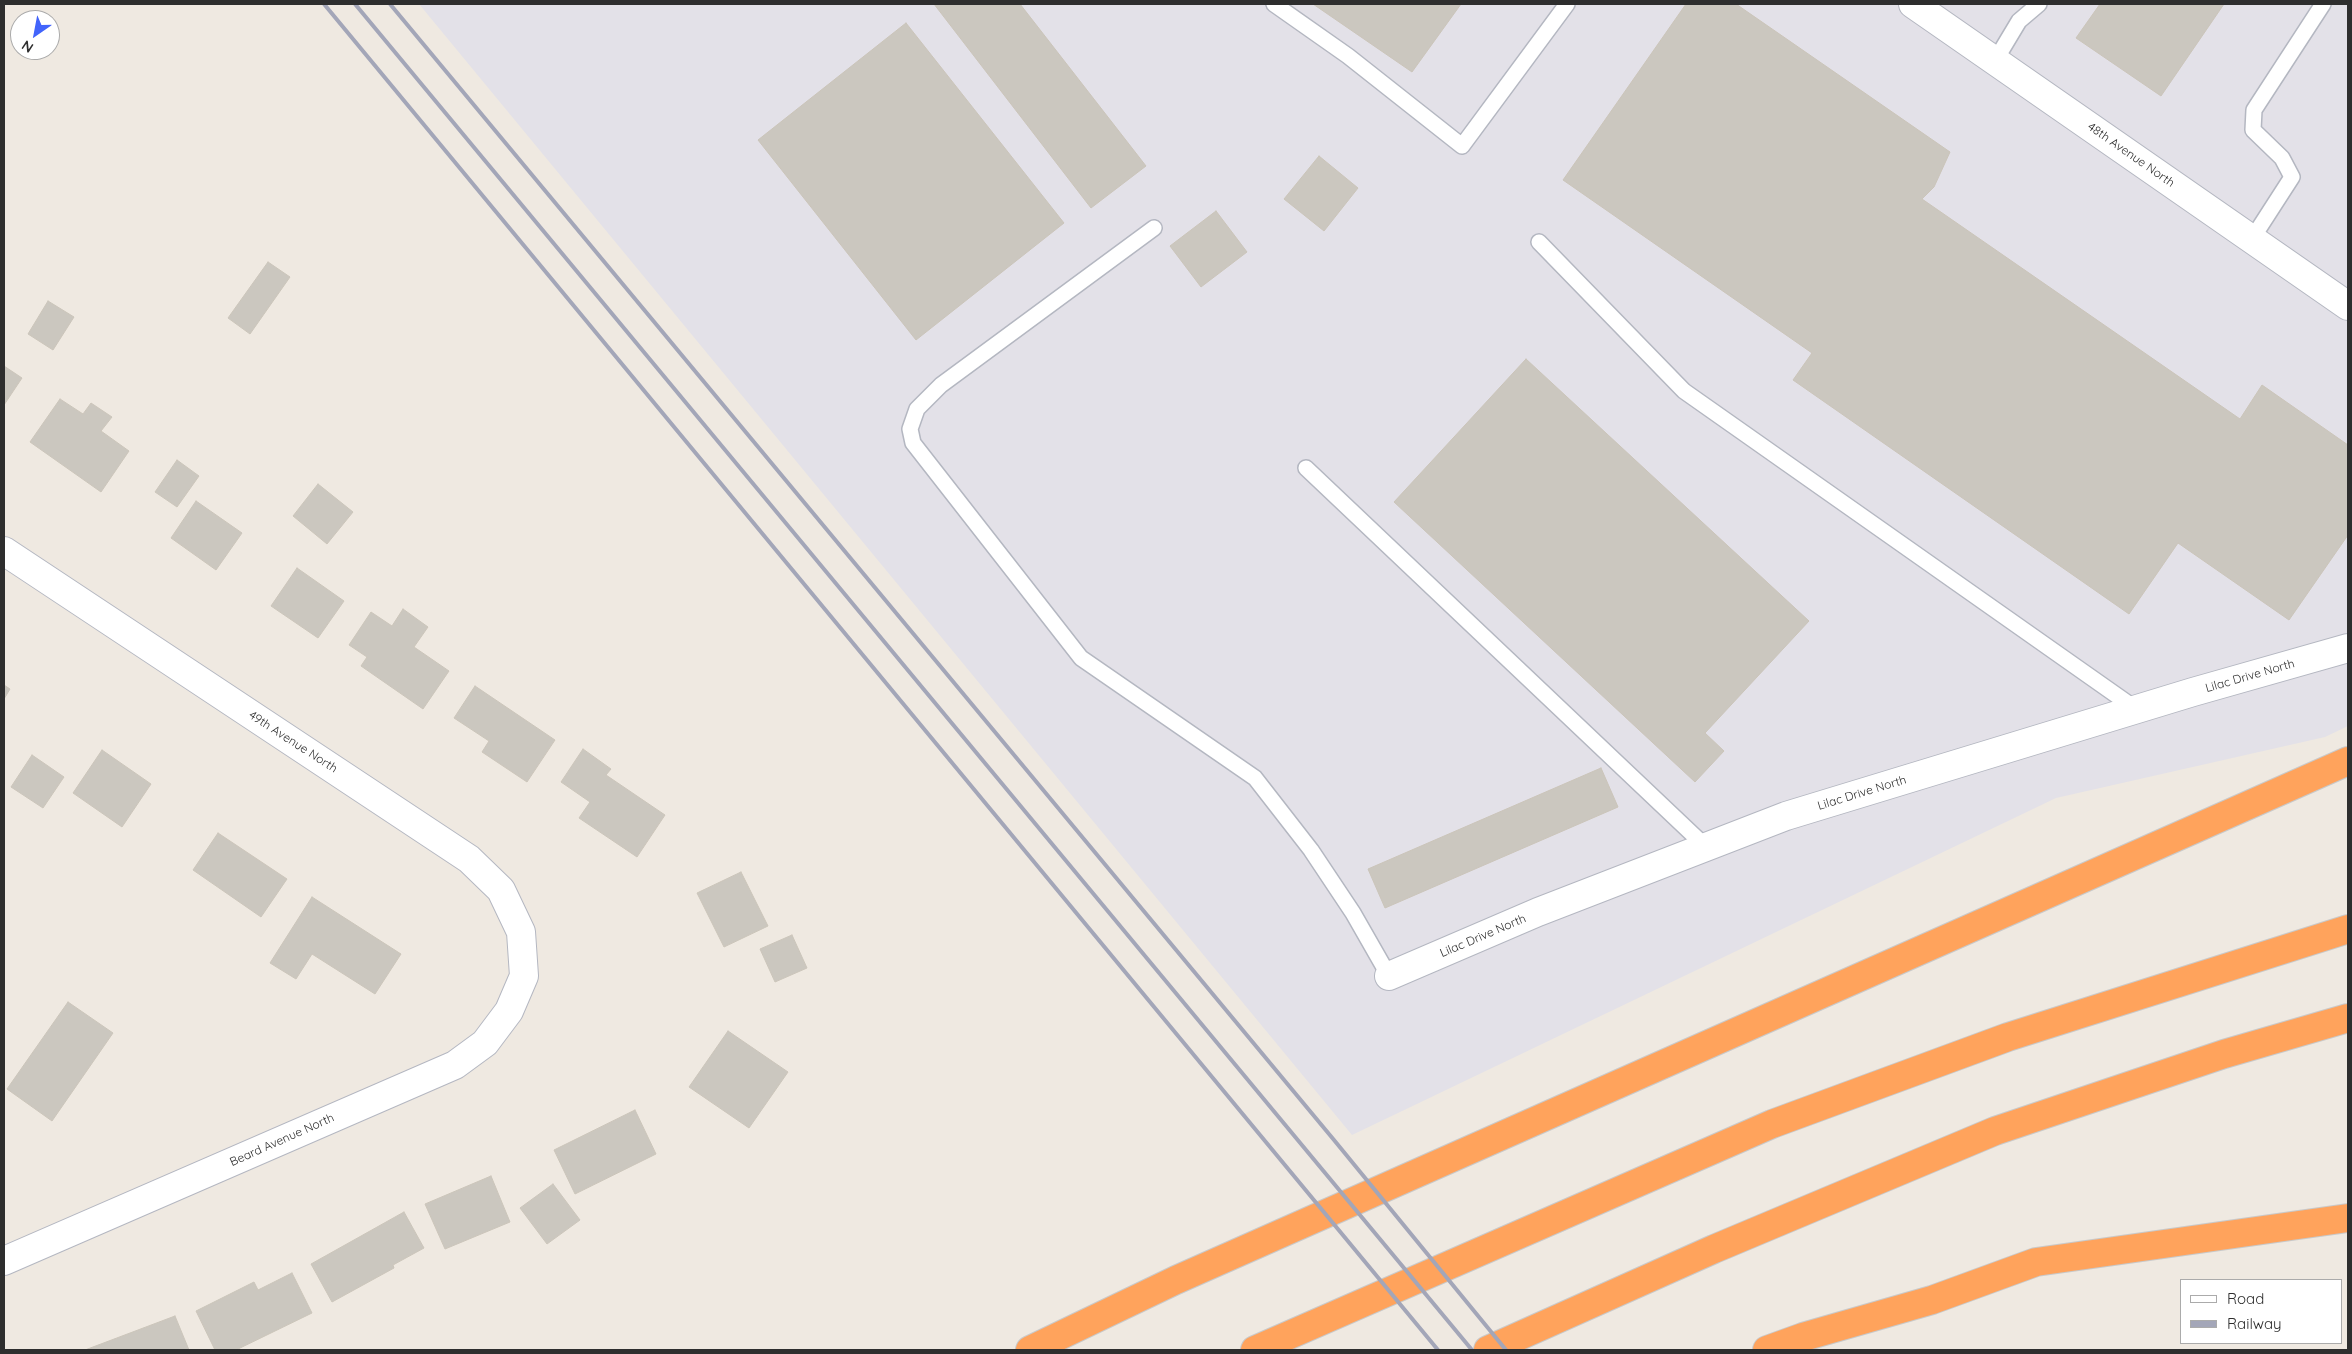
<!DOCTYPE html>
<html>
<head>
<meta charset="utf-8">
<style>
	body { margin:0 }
	#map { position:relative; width:2352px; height:1354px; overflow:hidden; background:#efe9e1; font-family:Quicksand,sans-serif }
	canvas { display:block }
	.frame { position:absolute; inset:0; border:5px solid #2e2e2e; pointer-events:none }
	.legend { position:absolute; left:2180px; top:1279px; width:162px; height:65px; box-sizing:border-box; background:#fff; border:1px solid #ababab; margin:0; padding:6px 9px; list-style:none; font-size:15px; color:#2e2e2e }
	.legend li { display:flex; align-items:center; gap:10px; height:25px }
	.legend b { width:25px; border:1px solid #ababab }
	.north { position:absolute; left:10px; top:10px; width:50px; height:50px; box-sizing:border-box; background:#fff; border:1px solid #ababab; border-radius:50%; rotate:213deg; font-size:14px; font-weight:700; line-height:20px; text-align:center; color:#2e2e2e }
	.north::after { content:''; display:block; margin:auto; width:18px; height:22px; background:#4264fb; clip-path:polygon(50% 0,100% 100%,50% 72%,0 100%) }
</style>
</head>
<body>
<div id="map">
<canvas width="2352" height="1354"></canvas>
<div class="frame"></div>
<ul class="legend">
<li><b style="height:6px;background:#fff"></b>Road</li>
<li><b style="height:6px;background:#a3a6b8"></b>Railway</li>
</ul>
<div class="north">N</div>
</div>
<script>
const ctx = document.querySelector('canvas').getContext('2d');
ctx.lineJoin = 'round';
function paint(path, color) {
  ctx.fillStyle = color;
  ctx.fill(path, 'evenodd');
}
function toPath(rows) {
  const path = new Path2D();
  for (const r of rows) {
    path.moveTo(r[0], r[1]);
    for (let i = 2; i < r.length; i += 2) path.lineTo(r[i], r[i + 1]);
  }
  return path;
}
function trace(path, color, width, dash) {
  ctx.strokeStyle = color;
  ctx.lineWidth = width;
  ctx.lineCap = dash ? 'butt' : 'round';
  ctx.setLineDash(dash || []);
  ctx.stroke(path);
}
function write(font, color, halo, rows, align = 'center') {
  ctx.font = font + ' Quicksand,sans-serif';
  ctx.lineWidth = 4.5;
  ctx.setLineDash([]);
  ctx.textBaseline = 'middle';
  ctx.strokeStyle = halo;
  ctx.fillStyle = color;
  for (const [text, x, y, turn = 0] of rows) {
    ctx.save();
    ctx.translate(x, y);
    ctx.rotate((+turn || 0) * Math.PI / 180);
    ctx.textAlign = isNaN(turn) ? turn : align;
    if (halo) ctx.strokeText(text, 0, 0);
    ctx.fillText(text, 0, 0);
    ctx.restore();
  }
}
const industrial = toPath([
	[419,4,2348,4,2348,726,2325,737,2056,798,1352,1135]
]);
const building = toPath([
	[934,4,1020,4,1146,166,1091,208,934,4],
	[1313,4,1461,4,1412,72,1313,4],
	[1686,4,1736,4,1950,152,1934,187,1922,199,2240,419,2262,385,2348,445,2348,535,2289,620,2178,543,2129,614,1793,380,1812,353,1563,180,1686,4],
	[2100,4,2224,4,2161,96,2076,38,2100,4],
	[906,23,1064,223,916,340,758,140,906,23],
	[1319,156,1358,188,1324,231,1284,199,1319,156],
	[1216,211,1247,252,1201,287,1170,246,1216,211],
	[268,262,290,277,250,334,228,318,268,262],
	[48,301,74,317,53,350,28,334,48,301],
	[1526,359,1809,621,1705,733,1724,751,1695,782,1394,502,1526,359],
	[4,366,22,378,4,405,4,366],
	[60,399,83,414,91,403,112,417,101,431,129,451,101,492,30,442,60,399],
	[177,460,199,476,177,507,155,492,177,460],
	[318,484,353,512,327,544,293,516,318,484],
	[196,501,242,533,216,570,171,538,196,501],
	[297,568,344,601,318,638,271,606,297,568],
	[403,609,428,627,414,647,449,671,423,709,361,666,367,657,349,645,371,612,392,626,403,609],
	[4,685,10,689,4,699,4,685],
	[475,686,555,740,527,782,482,752,489,741,454,718,475,686],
	[583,749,611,769,606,775,665,815,637,857,579,818,590,802,561,782,583,749],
	[102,750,151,784,122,827,73,793,102,750],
	[32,755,64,777,43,808,11,787,32,755],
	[1601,768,1618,807,1385,908,1368,869,1601,768],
	[218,833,287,879,261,917,193,870,218,833],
	[741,872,768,926,724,947,697,893,741,872],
	[312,897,401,954,375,994,312,954,296,979,270,963,312,897],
	[792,935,807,968,775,982,760,949,792,935],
	[68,1002,113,1033,52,1121,7,1089,68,1002],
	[728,1031,788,1072,749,1128,689,1087,728,1031],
	[635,1110,656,1154,575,1194,554,1150,635,1110],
	[491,1176,510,1222,445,1249,425,1204,491,1176],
	[553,1184,580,1220,547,1244,520,1208,553,1184],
	[404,1212,424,1248,393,1265,394,1268,332,1302,311,1264,404,1212],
	[292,1273,312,1313,236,1350,215,1350,196,1311,254,1282,258,1290,292,1273],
	[175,1316,189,1350,85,1350,175,1316]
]);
const service = toPath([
	[1274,4,1348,56,1462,146,1567,4],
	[1995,61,2019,21,2039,4],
	[1154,228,941,385,917,409,910,429,913,443,1081,658,1255,778,1311,850,1353,913,1389,976],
	[2252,239,2292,177,2282,158,2253,130,2254,110,2323,4],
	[1539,242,1684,391,2136,709],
	[1306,468,1706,847]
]);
const minor = toPath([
	[1913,4,2348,306],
	[4,551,469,859,501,890,521,932,524,976,509,1011,485,1043,455,1065,4,1261],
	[1389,976,1538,912,1786,816,2193,692,2348,648]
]);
const motorway = toPath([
	[1030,1350,1176,1280,2348,761],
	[1255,1350,1772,1124,2008,1037,2348,929],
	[1488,1350,1714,1249,1995,1131,2224,1054,2348,1018],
	[1767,1350,1803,1337,1932,1300,2036,1262,2348,1218]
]);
const rail = toPath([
	[324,4,1438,1350],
	[355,4,1472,1350],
	[390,4,1334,1140,1506,1350]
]);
const streetNames = [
	["48th Avenue North",2131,155,35],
	["Lilac Drive North",2250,676,-16],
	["49th Avenue North",293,742,33],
	["Lilac Drive North",1862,793,-17],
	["Lilac Drive North",1483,936,-23],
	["Beard Avenue North",282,1140,-24]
];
paint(industrial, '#e3e1e8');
paint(building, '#cbc7bf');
trace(building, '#cbc5ba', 1);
trace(service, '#b4b7c1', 18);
trace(minor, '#b4b7c1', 30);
trace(motorway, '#c9c9c9', 30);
trace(service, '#fff', 15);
trace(minor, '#fff', 28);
trace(motorway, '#ffa35c', 28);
trace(rail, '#a3a6b8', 4);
write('12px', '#2e2e2e', '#fff', streetNames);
</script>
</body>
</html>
